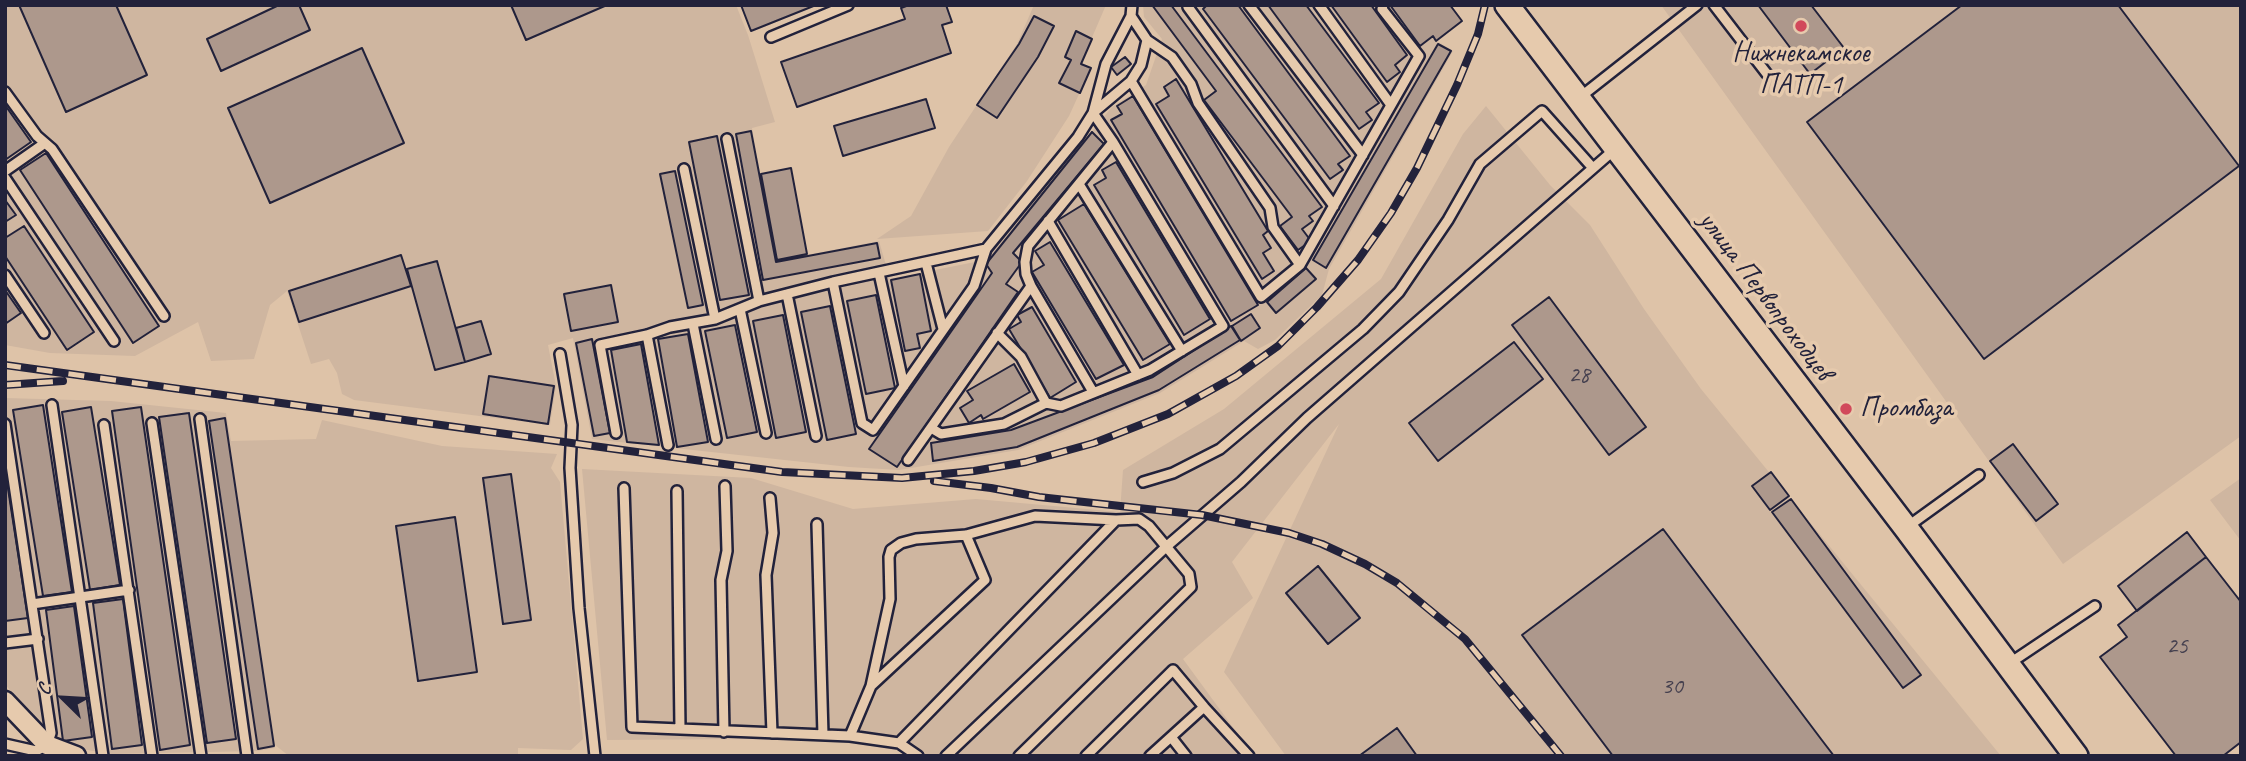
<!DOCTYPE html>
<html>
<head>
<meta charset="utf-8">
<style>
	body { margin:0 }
	#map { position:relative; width:2246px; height:761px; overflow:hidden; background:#dec3a8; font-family:Caveat,sans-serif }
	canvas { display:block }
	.frame { position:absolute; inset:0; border:7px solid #22223b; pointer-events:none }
	.north { position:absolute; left:28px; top:663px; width:70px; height:70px; -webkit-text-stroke:5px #e6caad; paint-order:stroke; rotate:294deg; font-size:19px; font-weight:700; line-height:28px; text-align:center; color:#22223b }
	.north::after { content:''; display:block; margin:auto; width:24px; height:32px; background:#22223b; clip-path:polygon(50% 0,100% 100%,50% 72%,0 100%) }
</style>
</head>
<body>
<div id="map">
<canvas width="2246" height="761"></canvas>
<div class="frame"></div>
<div class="north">С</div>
</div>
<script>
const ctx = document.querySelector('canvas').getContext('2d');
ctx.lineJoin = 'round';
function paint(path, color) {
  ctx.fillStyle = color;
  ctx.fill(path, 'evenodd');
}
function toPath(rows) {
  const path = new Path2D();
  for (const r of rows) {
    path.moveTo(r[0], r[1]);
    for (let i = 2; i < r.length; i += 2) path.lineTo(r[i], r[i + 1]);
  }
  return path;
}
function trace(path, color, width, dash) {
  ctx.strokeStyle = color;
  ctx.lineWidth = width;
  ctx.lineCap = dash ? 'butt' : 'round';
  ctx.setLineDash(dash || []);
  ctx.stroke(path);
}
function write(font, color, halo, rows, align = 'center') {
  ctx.font = font + ' Caveat,sans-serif';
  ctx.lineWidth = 7;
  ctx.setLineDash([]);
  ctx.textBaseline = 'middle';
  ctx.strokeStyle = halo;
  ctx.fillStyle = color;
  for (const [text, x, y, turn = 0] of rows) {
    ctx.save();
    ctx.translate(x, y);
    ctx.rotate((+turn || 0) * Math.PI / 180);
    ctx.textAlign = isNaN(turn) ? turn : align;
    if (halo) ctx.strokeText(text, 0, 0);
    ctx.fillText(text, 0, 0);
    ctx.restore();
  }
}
const built = toPath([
	[5,5,736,5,748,35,775,122,752,128,776,261,879,241,890,279,985,260,1112,107,1146,85,1162,39,1144,17,1143,5,1390,5,1420,45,1433,36,1437,41,1453,51,1329,269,1322,295,1275,340,1258,349,1244,341,1160,393,1018,450,899,470,849,467,592,439,573,338,548,345,556,386,550,425,354,400,342,394,337,373,329,359,311,364,287,291,270,305,254,359,211,361,198,322,135,356,50,353,5,345],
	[1034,5,1106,5,1081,63,1091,68,1069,116,1027,181,988,231,877,239,911,216,949,147,1017,44],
	[1661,5,2241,5,2241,436,2063,564],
	[1486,106,1550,185,1590,225,1644,309,1701,389,2001,756,1286,756,1224,672,1339,424,1232,562,1253,598,1183,659,1254,756,917,756,899,738,607,740,582,469,751,478,853,509,976,499,1120,512,1123,470,1224,409,1381,279,1463,134],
	[5,398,111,401,226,413,231,441,316,439,322,420,442,446,557,454,551,468,560,482,583,739,571,750,518,748,518,756,289,756,275,745,275,748,257,751,112,754,75,748,47,736,5,684],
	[2241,478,2241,541,2210,500]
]);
const building = toPath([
	[19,5,116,5,147,75,66,112,19,5],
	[279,5,299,5,310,30,221,71,207,39,279,5],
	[511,5,607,5,526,40,511,5],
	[741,5,816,5,751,31,741,5],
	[909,5,946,5,952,22,942,25,951,53,797,107,781,62,905,19,901,8,909,5],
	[1152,5,1171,5,1322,207,1309,216,1313,221,1302,229,1311,241,1298,250,1280,226,1292,217,1204,100,1216,91,1152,5],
	[1207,5,1238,5,1350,156,1338,164,1343,170,1330,179,1203,9,1207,5],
	[1268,5,1306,5,1379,103,1366,112,1372,120,1359,129,1268,5],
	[1331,5,1371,5,1407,55,1395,65,1400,72,1387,82,1331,5],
	[1390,5,1450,5,1462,21,1436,41,1433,36,1420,46,1390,5],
	[1758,5,1811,5,1844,48,1810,74,1758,5],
	[1962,5,2118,5,2239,166,1984,359,1807,122,1962,5],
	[1034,16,1054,26,1038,57,997,118,977,105,1019,44,1034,16],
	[1076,31,1092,39,1081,64,1091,68,1080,93,1059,83,1071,60,1065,57,1076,31],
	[1438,44,1451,51,1326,268,1313,260,1438,44],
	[362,48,404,143,270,203,228,108,362,48],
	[1125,57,1131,64,1117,75,1111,67,1125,57],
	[1176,79,1268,231,1263,235,1271,248,1263,253,1274,271,1262,279,1156,104,1169,96,1164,87,1176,79],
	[1133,96,1258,305,1231,321,1111,120,1122,114,1117,106,1133,96],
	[926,99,935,128,843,156,834,126,926,99],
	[5,105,31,142,5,160,5,105],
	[751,131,776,262,877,243,880,258,763,280,736,134,751,131],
	[1092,132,1104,144,1013,253,1022,262,1006,284,1018,292,897,467,869,449,992,273,986,264,1092,132],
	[717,136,749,295,720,300,689,142,717,136],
	[46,153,159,326,133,343,20,170,46,153],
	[1116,162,1210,319,1184,335,1094,185,1106,178,1102,170,1116,162],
	[791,168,807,254,777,260,761,174,791,168],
	[675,171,703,305,688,308,660,174,675,171],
	[5,200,16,215,5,222,5,200],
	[1084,204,1170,344,1143,360,1058,220,1084,204],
	[24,226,94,332,67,350,5,256,5,238,24,226],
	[1050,242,1124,365,1096,379,1032,272,1044,265,1035,251,1050,242],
	[401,255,411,286,299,322,289,291,401,255],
	[437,261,465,362,435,370,407,269,437,261],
	[1306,268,1316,279,1276,313,1267,302,1306,268],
	[920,274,931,331,917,334,920,348,905,351,891,280,920,274],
	[611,285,618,322,571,331,564,294,611,285],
	[5,290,21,313,5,324,5,290],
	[876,295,895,388,866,394,847,301,876,295],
	[1549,297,1646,427,1609,455,1512,325,1549,297],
	[830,306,856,434,827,440,801,312,830,306],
	[1032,307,1076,382,1050,398,1009,329,1021,322,1017,315,1032,307],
	[1251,314,1260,328,1241,341,1232,326,1251,314],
	[783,315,806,432,776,438,753,321,783,315],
	[481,321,491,354,465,362,456,328,481,321],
	[735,325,757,432,727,438,705,331,735,325],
	[1231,326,1240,340,1159,390,1017,447,933,461,931,443,1011,430,1153,377,1231,326],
	[688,334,708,442,677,447,658,339,688,334],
	[592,339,610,433,594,436,576,343,592,339],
	[1514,342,1543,379,1438,461,1409,423,1514,342],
	[641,344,659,445,627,442,611,350,641,344],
	[1014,364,1030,392,983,419,981,415,969,423,960,408,973,400,967,391,1014,364],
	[489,376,554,386,548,424,483,414,489,376],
	[43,405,72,592,43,596,13,410,43,405],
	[91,407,120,585,90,590,62,412,91,407],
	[141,407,190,745,160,750,112,411,141,407],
	[189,413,236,739,207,743,159,417,189,413],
	[225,418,274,746,258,749,209,421,225,418],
	[2013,444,2058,504,2036,521,1990,461,2013,444],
	[5,469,28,618,5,621,5,469],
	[1771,472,1789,496,1770,510,1752,486,1771,472],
	[511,474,531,620,503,624,483,478,511,474],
	[1791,499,1921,675,1903,688,1772,512,1791,499],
	[455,517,477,672,418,681,396,526,455,517],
	[1663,529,1821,739,1834,756,1613,756,1522,635,1663,529],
	[2187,532,2206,557,2137,611,2118,586,2187,532],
	[2206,557,2241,602,2241,742,2223,756,2176,756,2100,657,2127,637,2118,625,2206,557],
	[1318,566,1360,618,1328,644,1286,593,1318,566],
	[123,599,142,745,112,749,93,603,123,599],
	[74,606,92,737,63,741,46,610,74,606],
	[1397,728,1417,756,1359,756,1397,728]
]);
const service = toPath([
	[1190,5,1188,7,1334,206],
	[1249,5,1363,155],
	[1319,5,1391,105],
	[1714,5,1767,74],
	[771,37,848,5],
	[1147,40,1172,57,1191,84,1198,103,1270,208,1273,227,1300,265],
	[1131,81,1261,297,1300,265,1419,56,1382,9,1383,5],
	[5,92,37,136,52,149,164,316],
	[1579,98,1697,5],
	[727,139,759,301],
	[684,169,715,319],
	[5,171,45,143],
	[5,178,114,341],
	[1079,184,1182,351],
	[1048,221,1138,375],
	[926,263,943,329],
	[879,273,904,386],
	[5,275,44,333],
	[833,282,862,423,873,430,974,286,986,249],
	[1031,286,1093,392],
	[787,294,816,436],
	[740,309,766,433],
	[693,324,716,439],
	[997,333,1021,357,1046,403],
	[647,335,668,445],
	[560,354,572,425,570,468,579,608,595,756],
	[52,405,103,756],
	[200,419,247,756],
	[152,423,201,756],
	[5,424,51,733,47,745,36,751,5,744],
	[104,425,152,756],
	[931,428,941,434,1004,424,1046,403,1061,406,1150,370,1223,326,1113,142],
	[616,433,600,345,647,335,670,327,715,319,759,301,833,282,986,249,1078,137,1093,113,1131,81,1141,65,1147,40,1131,16],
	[908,460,1031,286,1026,274,1025,262,1028,246,1113,142,1093,113,1106,64,1131,16,1132,5],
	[1143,482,1173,473,1220,449,1363,329,1399,292,1448,220,1480,164,1542,111,1592,167],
	[624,488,632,727,850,736,899,743,918,756],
	[677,491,680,729],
	[770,498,773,533,766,575,772,733],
	[817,524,823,735],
	[1907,527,1979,475],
	[32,604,129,590],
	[5,643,38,639],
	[2010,663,2095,606],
	[871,686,985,580,966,535],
	[724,732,721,580,727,551,725,486],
	[850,736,871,686,890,599,889,557,891,550,901,543,916,539,966,535,1035,516,1116,520],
	[1171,737,1186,756],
	[899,743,1116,520,1139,519,1149,526,1189,574,1191,587,1019,756],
	[946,756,1167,546,1241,482,1307,418,1614,150],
	[1086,756,1173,670,1204,707],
	[1150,756,1204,707,1249,756]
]);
const minor = toPath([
	[5,701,47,745,76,756]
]);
const tertiary = toPath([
	[1507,5,1906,528,2076,756]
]);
const rail = toPath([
	[5,365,782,472,902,478,974,471,1026,462,1094,443,1168,414,1236,376,1278,346,1317,307,1358,260,1391,213,1417,168,1457,85,1478,34,1485,5],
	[5,385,63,381],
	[934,481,991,488,1039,497,1202,515,1289,533,1322,544,1365,564,1397,583,1465,639,1561,756]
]);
const markers = [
	[1801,26,7,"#d1495b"],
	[1846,409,7,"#d1495b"]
];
const numberNames = [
	["28",1579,376],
	["25",2177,647],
	["30",1672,687]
];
const poiNames = [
	["Нижнекамское",1801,54],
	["ПАТП-1",1801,86],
	["Промбаза",1860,409,"left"]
];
const streetNames = [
	["улица Первопроходцев",1765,296,53]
];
paint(built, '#cfb6a0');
paint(building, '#ad988c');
trace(building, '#22223b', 2);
trace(service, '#22223b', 14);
trace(minor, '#22223b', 23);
trace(tertiary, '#22223b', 28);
trace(service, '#e6caad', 9);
trace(minor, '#e6caad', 18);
trace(tertiary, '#e6caad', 23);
trace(rail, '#22223b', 8);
trace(rail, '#e6caad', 5, [16]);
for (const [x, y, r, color] of markers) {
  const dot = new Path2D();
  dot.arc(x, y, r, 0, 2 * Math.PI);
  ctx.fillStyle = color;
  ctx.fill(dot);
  trace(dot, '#e6caad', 2.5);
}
write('24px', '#45404f', null, numberNames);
write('28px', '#22223b', '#e6caad', poiNames);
write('28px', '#22223b', '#e6caad', streetNames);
</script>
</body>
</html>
